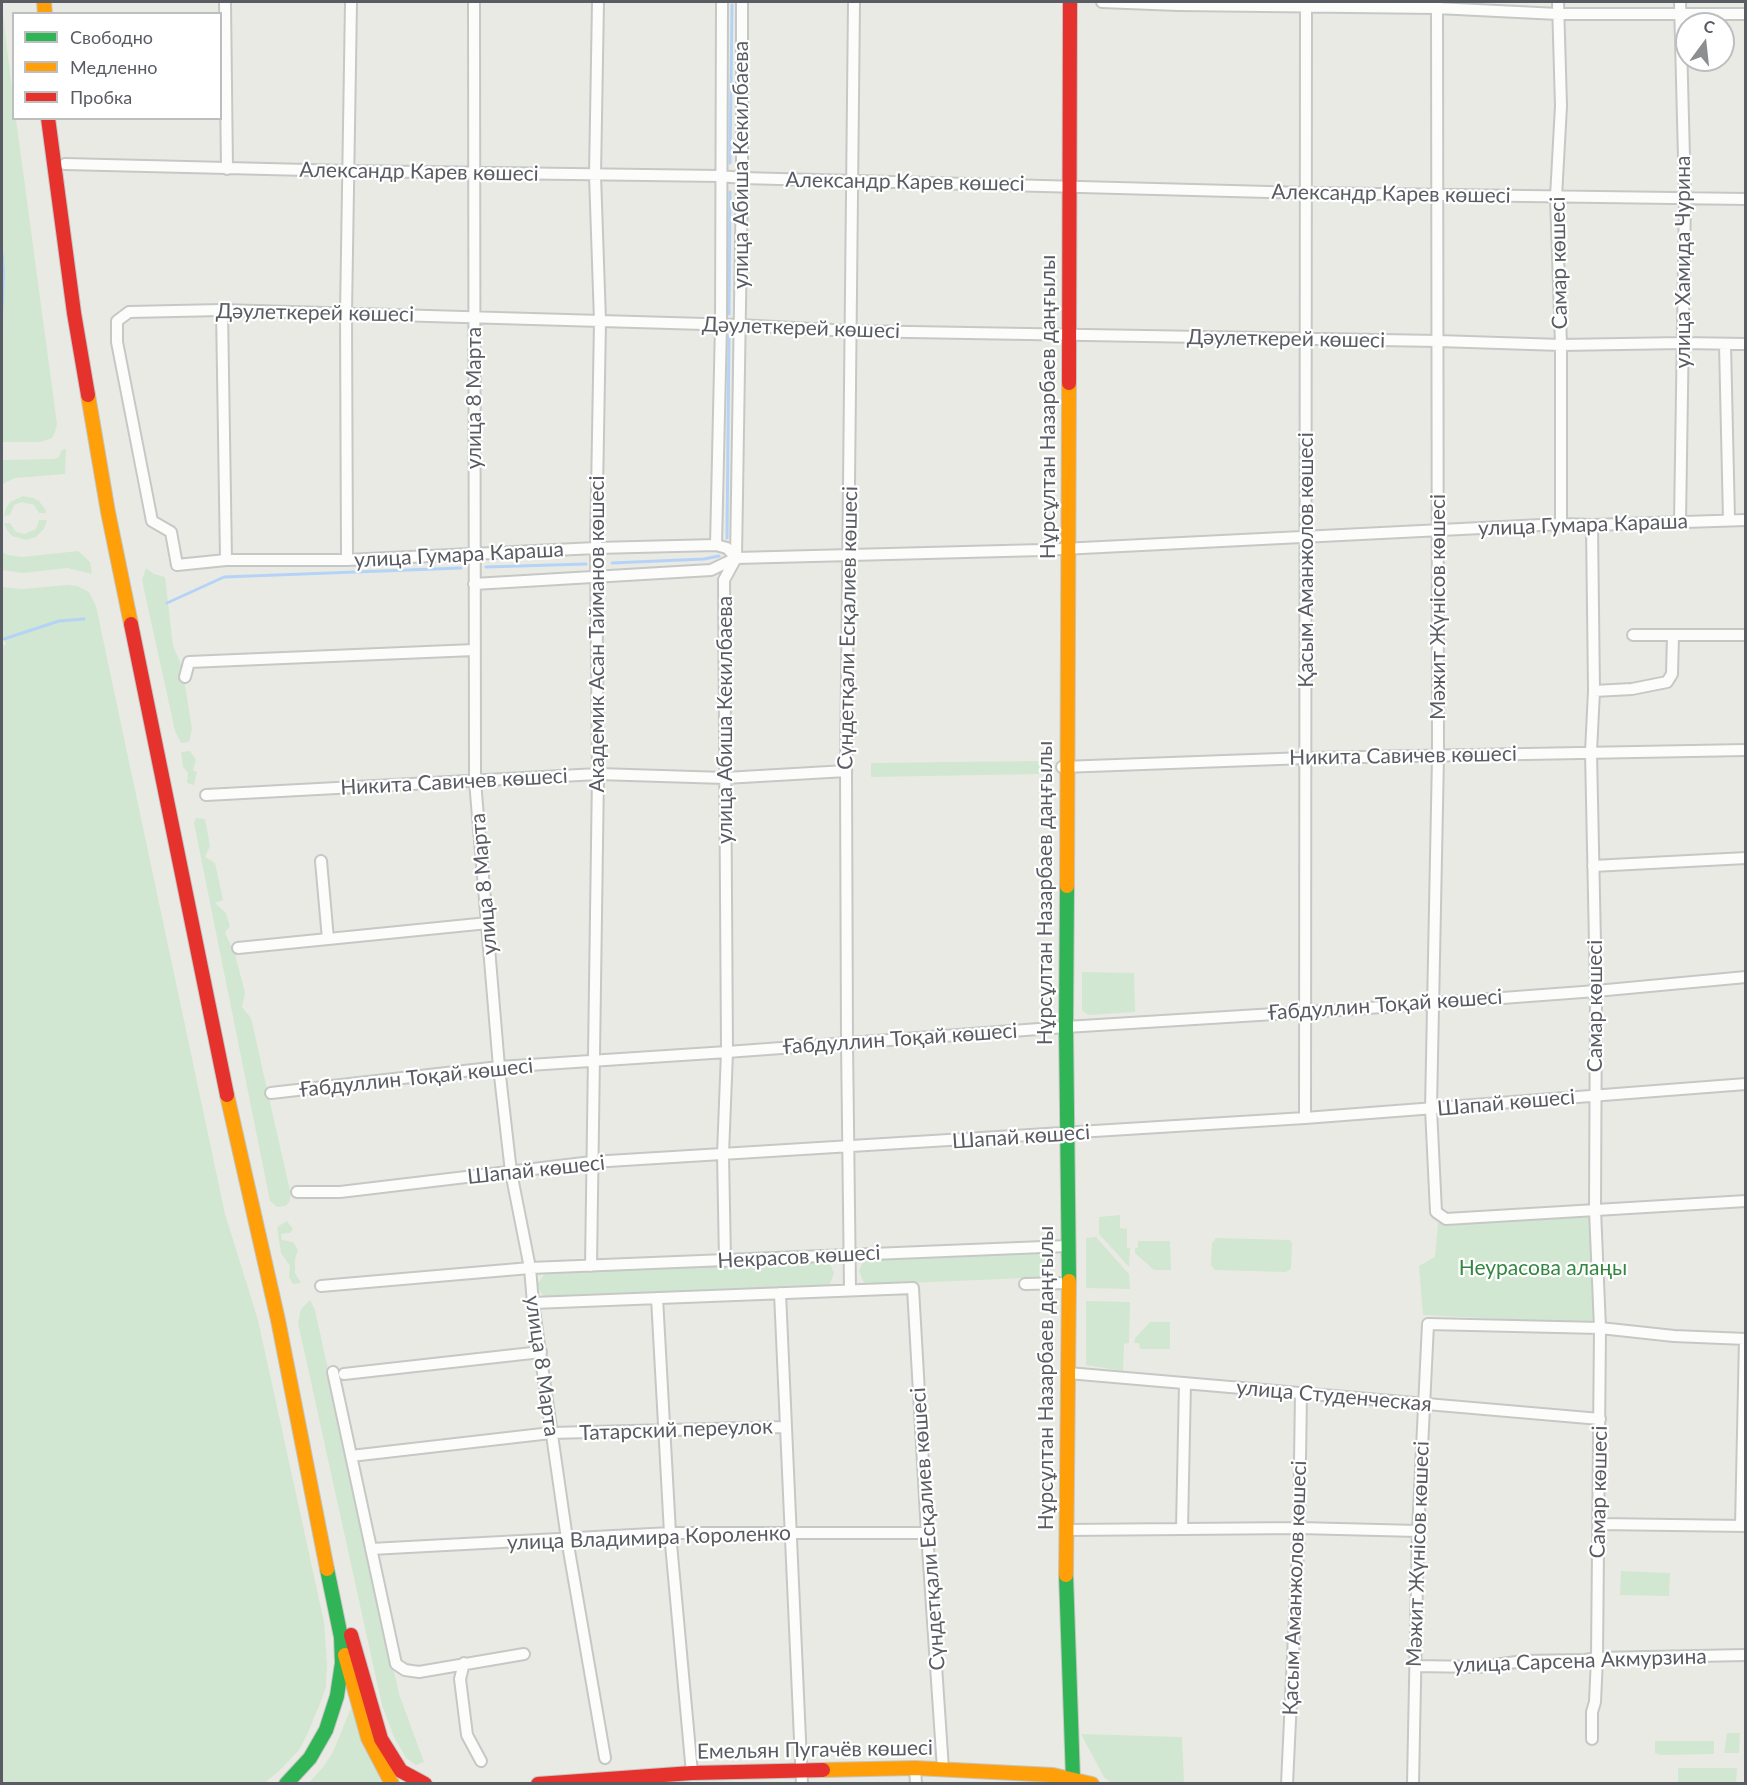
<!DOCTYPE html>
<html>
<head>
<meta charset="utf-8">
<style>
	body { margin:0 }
	#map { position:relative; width:1747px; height:1785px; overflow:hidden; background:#eaeae4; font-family:Lato,sans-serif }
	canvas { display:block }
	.frame { position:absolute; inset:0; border:3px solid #595c62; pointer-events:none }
	.legend { position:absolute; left:12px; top:12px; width:210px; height:108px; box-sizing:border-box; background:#fff; border:2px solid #bdbec0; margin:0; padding:8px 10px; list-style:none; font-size:18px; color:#595c62 }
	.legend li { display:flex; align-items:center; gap:12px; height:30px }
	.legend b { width:30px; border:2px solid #bdbec0 }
	.north { position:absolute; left:1675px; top:12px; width:60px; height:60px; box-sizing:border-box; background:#fff; border:2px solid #bdbec0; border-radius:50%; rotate:15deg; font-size:16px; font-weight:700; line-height:24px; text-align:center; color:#595c62 }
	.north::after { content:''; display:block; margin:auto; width:21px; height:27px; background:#8c8e90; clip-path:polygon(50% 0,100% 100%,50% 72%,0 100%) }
</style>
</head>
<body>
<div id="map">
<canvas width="1747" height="1785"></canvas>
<div class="frame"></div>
<ul class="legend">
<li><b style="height:8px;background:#30b455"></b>Свободно</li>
<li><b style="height:8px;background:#ff9f0a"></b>Медленно</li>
<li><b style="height:8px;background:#e5322d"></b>Пробка</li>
</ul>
<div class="north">С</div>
</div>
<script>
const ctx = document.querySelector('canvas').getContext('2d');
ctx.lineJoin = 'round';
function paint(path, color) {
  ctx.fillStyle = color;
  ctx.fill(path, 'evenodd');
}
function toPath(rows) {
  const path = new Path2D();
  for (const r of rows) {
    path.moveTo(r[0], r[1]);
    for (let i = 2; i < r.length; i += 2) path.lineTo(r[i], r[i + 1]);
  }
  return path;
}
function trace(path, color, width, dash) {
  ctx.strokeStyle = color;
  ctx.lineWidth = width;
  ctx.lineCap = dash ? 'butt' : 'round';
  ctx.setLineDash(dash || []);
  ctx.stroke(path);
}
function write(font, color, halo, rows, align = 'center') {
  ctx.font = font + ' Lato,sans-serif';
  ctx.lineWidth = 4.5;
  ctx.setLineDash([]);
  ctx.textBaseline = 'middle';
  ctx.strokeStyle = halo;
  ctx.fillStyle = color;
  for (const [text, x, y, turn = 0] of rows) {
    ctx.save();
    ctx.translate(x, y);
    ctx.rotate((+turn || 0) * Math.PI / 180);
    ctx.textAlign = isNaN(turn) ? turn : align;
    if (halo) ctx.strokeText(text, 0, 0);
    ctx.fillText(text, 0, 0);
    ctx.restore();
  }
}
const green = toPath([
	[2,6,13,98,14,118,16,119,57,424,55,432,52,438,40,442,2,442,2,337,3,327,5,272,2,231],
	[66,449,65,474,15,478,2,484,2,460,54,459,59,457,62,450],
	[23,496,33,498,39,501,45,509,46,513,39,513,34,505,22,502,14,505,10,515,4,516,6,508,10,502],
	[39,520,47,520,44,529,36,537,26,540,12,536,7,530,4,523,10,523,16,532,24,534,36,529],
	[78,551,90,562,92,574,67,568,23,573,2,570,2,552,8,555,22,557],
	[146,568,154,574,165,577,173,646,182,666,192,729,189,742,181,743,175,731,142,580],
	[67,585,77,586,89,592,96,606,225,1214,258,1320,324,1622,327,1663,326,1687,319,1706,307,1735,299,1750,281,1769,265,1783,2,1783,2,647,6,644,2,634,2,587,22,589],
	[190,751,196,760,193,770,197,772,194,785,187,783,188,773,183,767,181,752],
	[1040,761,1041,774,871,777,871,763],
	[196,818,205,819,210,846,205,857,215,863,223,900,215,903,226,913,230,926,225,933,235,954,245,993,242,1007,251,1018,290,1191,290,1201,286,1206,277,1207,270,1201,194,823],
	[1082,972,1134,973,1135,1012,1088,1015,1082,1010],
	[1593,1214,1598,1324,1423,1315,1419,1266,1435,1257,1438,1223],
	[1120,1215,1120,1228,1127,1229,1127,1248,1130,1248,1129,1267,1099,1234,1099,1217],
	[287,1221,293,1229,290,1233,281,1234,282,1240,293,1242,298,1250,295,1259,295,1273,301,1283,293,1284,289,1277,290,1266,281,1253,277,1227],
	[1096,1237,1129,1274,1130,1289,1086,1288,1086,1238],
	[1216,1238,1290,1240,1292,1244,1291,1269,1286,1272,1215,1270,1211,1265,1212,1243],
	[1138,1241,1170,1241,1171,1270,1154,1270,1135,1253,1135,1248,1138,1248],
	[1046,1251,1046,1277,865,1285,859,1271,864,1259],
	[819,1260,829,1262,834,1273,830,1284,820,1287,546,1299,536,1286,546,1272],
	[310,1300,315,1310,399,1694,424,1762,416,1765,406,1758,394,1737,382,1705,298,1323,301,1309],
	[1086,1301,1130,1302,1129,1343,1124,1344,1123,1371,1086,1365],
	[1150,1322,1170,1322,1170,1349,1140,1349,1139,1343,1134,1343,1135,1338],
	[1621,1571,1670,1573,1669,1596,1620,1595],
	[351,1708,383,1783,308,1784,323,1767,333,1752],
	[1727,1733,1740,1733,1739,1753,1724,1753],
	[1081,1734,1182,1737,1184,1783,1115,1784,1110,1782,1104,1777],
	[1655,1741,1714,1741,1714,1754,1661,1755,1655,1753],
	[1678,1768,1737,1768,1736,1783,1678,1783]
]);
const water = toPath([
	[2,231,5,272,3,327,2,337]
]);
const stream = toPath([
	[730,163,732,5],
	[729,314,730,192],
	[727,538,729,336],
	[612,563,704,559,719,556],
	[486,567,586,564],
	[167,603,224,577,461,568],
	[4,639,59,621,84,619]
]);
const street = toPath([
	[225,2,227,169],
	[474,2,475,781,499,1067,511,1172,530,1268,533,1303,567,1539,605,1758],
	[1102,2,1178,5,1437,8,1558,14,1746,14],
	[1437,2,1438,756,1431,1109,1436,1212,1446,1219,1746,1201],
	[1558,2,1561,106,1556,197,1561,345,1561,524],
	[1680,2,1685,197,1680,522],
	[65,164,348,171,720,176,742,178,1306,193,1746,199],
	[222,310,226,560],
	[1725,344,1729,520],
	[716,545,721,325,722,2],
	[736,558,727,548,716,545,596,548,347,560,226,560,177,565,171,532,152,521,117,342,117,321,129,312,222,310,739,325,851,331,1438,341,1561,345,1682,343,1746,344],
	[347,560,346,313,351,2],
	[474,584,711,570,736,558,1042,550,1561,524,1592,525,1746,520],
	[1633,635,1746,635],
	[185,677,189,662,474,650],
	[1594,691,1632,689,1667,682,1672,674,1673,635],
	[1062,767,1306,758,1746,750],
	[206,795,598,774,725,778,846,771],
	[321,861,328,939],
	[1593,866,1746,858],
	[238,948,488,923],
	[271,1093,499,1067,727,1052,1066,1027,1355,1009,1596,991,1746,977],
	[1305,1118,1306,2],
	[297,1192,340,1192,592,1162,1305,1118,1746,1084],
	[725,1261,723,1154,727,1052,724,580,736,558,742,178,742,2],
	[591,1266,598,774,596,548,600,321,595,175,598,2],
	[1025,1284,1069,1283],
	[321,1286,530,1268,1068,1246],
	[850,1290,847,1042,846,771,854,2],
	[780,1293,802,1784],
	[657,1298,670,1533,692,1773],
	[533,1303,913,1288,927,1533,943,1769],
	[333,1372,396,1664,405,1670,419,1672,524,1654],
	[1068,1373,1600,1419],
	[344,1374,541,1352],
	[351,1456,551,1433,786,1427],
	[1599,1524,1746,1526],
	[1741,1526,1745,1339],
	[1182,1529,1185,1383],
	[1066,1530,1299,1528,1418,1531],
	[371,1549,670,1533,927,1533],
	[464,1663,460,1679,467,1735,481,1761],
	[1415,1666,1478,1667,1524,1661,1585,1660,1597,1658,1746,1655],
	[1592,1739,1592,1712,1595,1702,1597,1658,1600,1328,1595,1210,1596,991,1591,752,1594,691,1592,525],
	[915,1768,916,1784],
	[1287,1784,1299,1528,1301,1393],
	[1413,1784,1418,1531,1428,1324,1600,1328,1674,1336,1746,1339]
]);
const fast = toPath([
	[1067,886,1066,1027,1069,1281],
	[1066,1575,1073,1779],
	[286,1784,310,1758,326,1730,337,1696,342,1663,341,1637,327,1569]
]);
const slow = toPath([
	[44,2,45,14],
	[88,395,108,512,131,624],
	[1067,886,1069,383],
	[227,1095,278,1320,327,1569],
	[1066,1575,1069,1281],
	[345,1655,368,1738,392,1784],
	[823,1770,915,1768,1053,1775,1092,1784]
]);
const jam = toPath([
	[48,118,74,313,88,395],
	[1069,383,1070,2],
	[131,624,227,1095],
	[351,1635,381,1739,401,1771,425,1784],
	[538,1784,692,1773,823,1770]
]);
const streetNames = [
	["улица Абиша Кекилбаева",741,165,-90],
	["Александр Карев көшесі",419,172,1],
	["Александр Карев көшесі",905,182,1],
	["Александр Карев көшесі",1391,194,1],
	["улица Хамида Чурина",1683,262,-90],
	["Самар көшесі",1559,263,-91],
	["Дәулеткерей көшесі",315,313,1],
	["Дәулеткерей көшесі",801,328,2],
	["Дәулеткерей көшесі",1286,339,1],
	["улица 8 Марта",474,398,-90],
	["Нұрсұлтан Назарбаев даңғылы",1048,407,-90],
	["улица Гумара Караша",1583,525,-2],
	["улица Гумара Караша",459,555,-3],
	["Қасым Аманжолов көшесі",1306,560,-90],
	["Мәжит Жүнісов көшесі",1438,607,-90],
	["Сүндетқали Есқалиев көшесі",848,628,-89],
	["Академик Асан Тайманов көшесі",597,634,-90],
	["улица Абиша Кекилбаева",725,720,-90],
	["Никита Савичев көшесі",1403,756,-1],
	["Никита Савичев көшесі",454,782,-3],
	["улица 8 Марта",484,884,-95],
	["Нұрсұлтан Назарбаев даңғылы",1045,893,-90],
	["Ғабдуллин Тоқай көшесі",1385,1005,-4],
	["Самар көшесі",1595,1006,-90],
	["Ғабдуллин Тоқай көшесі",900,1039,-4],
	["Ғабдуллин Тоқай көшесі",416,1078,-6],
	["Шапай көшесі",1506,1103,-5],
	["Шапай көшесі",1021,1137,-4],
	["Шапай көшесі",536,1170,-6],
	["Некрасов көшесі",799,1257,-3],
	["улица 8 Марта",542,1366,82],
	["Нұрсұлтан Назарбаев даңғылы",1046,1378,-90],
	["улица Студенческая",1334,1396,5],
	["Татарский переулок",676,1430,-2],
	["Самар көшесі",1599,1492,-89],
	["Сүндетқали Есқалиев көшесі",928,1529,-94],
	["улица Владимира Короленко",649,1538,-2],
	["Мәжит Жүнісов көшесі",1418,1554,-88],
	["Қасым Аманжолов көшесі",1295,1588,-88],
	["улица Сарсена Акмурзина",1580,1661,-2],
	["Емельян Пугачёв көшесі",815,1750,-1]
];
const parkNames = [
	["Неурасова алаңы",1543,1268]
];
paint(green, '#d1e7d1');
paint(water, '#b5d3f7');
trace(stream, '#b5d3f7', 3);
trace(street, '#c6c8c6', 14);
trace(fast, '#c5c6c5', 16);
trace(slow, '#c5c6c5', 16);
trace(jam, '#c5c6c5', 16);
trace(street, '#fcfcfb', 10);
trace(fast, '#30b455', 14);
trace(slow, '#ff9f0a', 14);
trace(jam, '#e5322d', 14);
write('21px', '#595c62', '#fff', streetNames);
write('21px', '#348642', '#fff', parkNames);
</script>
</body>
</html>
